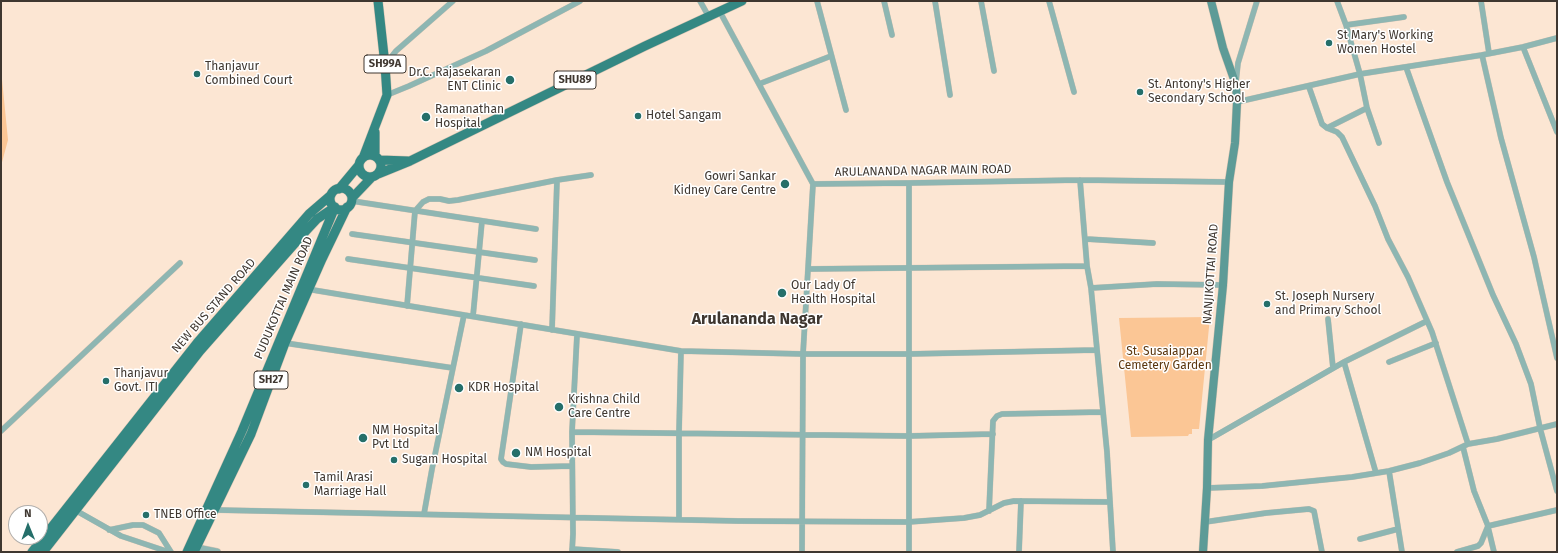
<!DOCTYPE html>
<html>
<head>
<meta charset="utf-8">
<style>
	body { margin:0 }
	#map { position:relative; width:1558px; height:553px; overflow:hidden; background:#fce6d3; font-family:"Fira Sans",sans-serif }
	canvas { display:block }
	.frame { position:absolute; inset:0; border:2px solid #3f3730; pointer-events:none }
	.north { position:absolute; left:8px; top:505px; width:40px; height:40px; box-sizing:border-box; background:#fff; border:1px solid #b2afac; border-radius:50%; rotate:359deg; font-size:11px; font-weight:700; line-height:16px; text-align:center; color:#3f3730 }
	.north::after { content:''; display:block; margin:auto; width:14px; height:18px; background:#256f6a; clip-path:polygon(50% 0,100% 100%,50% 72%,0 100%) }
</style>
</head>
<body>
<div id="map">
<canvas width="1558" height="553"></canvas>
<div class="frame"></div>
<div class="north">N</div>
</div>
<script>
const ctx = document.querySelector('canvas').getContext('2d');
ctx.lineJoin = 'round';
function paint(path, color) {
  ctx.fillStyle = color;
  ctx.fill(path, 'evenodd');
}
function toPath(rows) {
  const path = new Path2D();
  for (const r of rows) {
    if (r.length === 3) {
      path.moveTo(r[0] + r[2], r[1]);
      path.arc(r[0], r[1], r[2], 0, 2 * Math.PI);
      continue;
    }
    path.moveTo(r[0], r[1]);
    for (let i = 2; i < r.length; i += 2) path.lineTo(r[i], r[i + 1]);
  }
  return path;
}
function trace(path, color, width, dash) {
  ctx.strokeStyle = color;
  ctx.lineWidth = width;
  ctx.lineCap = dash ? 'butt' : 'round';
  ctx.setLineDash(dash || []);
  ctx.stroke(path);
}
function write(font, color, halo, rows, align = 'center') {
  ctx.font = font + ' "Fira Sans",sans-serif';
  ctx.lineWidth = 3;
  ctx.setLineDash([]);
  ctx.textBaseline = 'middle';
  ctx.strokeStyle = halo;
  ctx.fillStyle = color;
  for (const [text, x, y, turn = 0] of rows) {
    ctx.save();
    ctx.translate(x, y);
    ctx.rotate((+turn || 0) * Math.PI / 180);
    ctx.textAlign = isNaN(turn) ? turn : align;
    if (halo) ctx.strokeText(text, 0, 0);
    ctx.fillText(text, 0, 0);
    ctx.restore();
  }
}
const green = toPath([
	[1,69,8,140,1,166],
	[1210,317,1199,429,1192,429,1192,434,1189,434,1188,436,1131,437,1119,318]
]);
const minor = toPath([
	[700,1,709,17],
	[817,1,846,110],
	[884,1,892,35],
	[935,1,950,95],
	[981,1,994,71],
	[1049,1,1074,92],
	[1337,1,1346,25,1360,74,1367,108,1379,143],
	[1481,1,1489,53],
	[720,12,813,184,909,183,1080,180,1229,182],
	[1346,25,1404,17],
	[1523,47,1557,132],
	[1482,55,1501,138,1534,257,1557,358],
	[385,65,396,51,453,1],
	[1406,67,1447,182,1493,295,1516,344,1531,384,1540,428,1557,491],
	[1236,82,1238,63,1257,1],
	[759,84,831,56],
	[1309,87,1322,124,1327,128,1337,132,1342,137,1375,206,1388,239,1408,277,1432,332,1468,444],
	[387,95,409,86,486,51,580,1],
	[1237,102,1360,74,1482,55,1523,47,1557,38],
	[1327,128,1367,108],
	[1080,180,1087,266,1091,288,1107,452,1113,552],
	[909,183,909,552],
	[352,201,536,229],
	[352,234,535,260],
	[1086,239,1153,243],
	[348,259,534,286],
	[808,269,1087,266],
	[1091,288,1157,284,1223,285],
	[307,289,681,351,803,354,908,354,1096,350],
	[407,306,415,211,423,202,429,199,440,199,449,201,458,200,557,180,591,175],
	[473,316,482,221],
	[1328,319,1333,368],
	[521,324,501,459,503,462,506,464,531,467,572,466],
	[552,330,557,180],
	[285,343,453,368],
	[1344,362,1376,473],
	[1389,362,1436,343],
	[1,431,180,263],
	[572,432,908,436,993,434],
	[1208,440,1344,362,1427,321],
	[1463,447,1474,491,1488,526,1557,510],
	[1389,471,1402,552],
	[1207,488,1262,486,1352,477,1389,471,1420,463,1449,453,1468,444,1497,439,1557,424],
	[75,510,121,536,169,552],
	[216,510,738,521,908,522,964,518,980,515,1004,503,1014,501,1110,502],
	[989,511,993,421,997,416,1002,414,1102,412],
	[424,514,432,469,464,315],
	[679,519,679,432,681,351],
	[1205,522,1266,513,1309,509,1314,511,1322,552],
	[1488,527,1494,552],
	[109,530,133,525,143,525,159,533,171,552],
	[1360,539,1398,529],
	[572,549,618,552],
	[572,552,573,534,572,432,577,335],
	[802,552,803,354,813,184],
	[1019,552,1021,501],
	[1457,552,1478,546,1481,543,1488,526]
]);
const tertiary = toPath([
	[192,547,217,552]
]);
const secondary = toPath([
	[1203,552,1207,488,1208,440,1223,285,1229,182,1235,143,1237,102,1236,85,1223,48,1211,1]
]);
const primary = toPath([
	[370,166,11],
	[375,156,375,132],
	[363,158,387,95,385,65,378,1],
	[380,160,408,161],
	[378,174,410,161,645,46,742,1],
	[341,199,11],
	[339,189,359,165],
	[352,198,372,177],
	[32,552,197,343,309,214,331,195],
	[43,552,200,351,304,233,317,219,335,207],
	[187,552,242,431,335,207],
	[194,552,251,434,285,343,322,259,347,207]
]);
const markers = [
	[1329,43,4,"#256f6a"],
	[197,74,4,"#256f6a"],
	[510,80,5,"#256f6a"],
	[1140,92,4,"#256f6a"],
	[638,116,4,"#256f6a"],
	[426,117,5,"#256f6a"],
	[785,184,5,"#256f6a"],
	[782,293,5,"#256f6a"],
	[1267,304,4,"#256f6a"],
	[106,381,4,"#256f6a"],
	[459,388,5,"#256f6a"],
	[559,407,5,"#256f6a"],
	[363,438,5,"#256f6a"],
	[516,453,5,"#256f6a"],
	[394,460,4,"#256f6a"],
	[306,485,4,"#256f6a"],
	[146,515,4,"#256f6a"]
];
const shields = [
	[385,64,42],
	[575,80,42],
	[271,380,34]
];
const shieldNames = [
	["SH99A",385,64],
	["SHU89",575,80],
	["SH27",271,380]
];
const poiNames = [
	["St Mary's Working",1337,36],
	["Women Hostel",1337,50],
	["Thanjavur",205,67],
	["Combined Court",205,81],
	["Dr.C. Rajasekaran",501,73,"right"],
	["ENT Clinic",501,87,"right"],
	["St. Antony's Higher",1148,85],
	["Secondary School",1148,99],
	["Ramanathan",435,110],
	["Hospital",435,124],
	["Hotel Sangam",646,116],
	["Gowri Sankar",776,177,"right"],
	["Kidney Care Centre",776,191,"right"],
	["Our Lady Of",791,286],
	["Health Hospital",791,300],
	["St. Joseph Nursery",1275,297],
	["and Primary School",1275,311],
	["Thanjavur",114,374],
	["Govt. ITI",114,388],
	["KDR Hospital",468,388],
	["Krishna Child",568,400],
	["Care Centre",568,414],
	["NM Hospital",372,431],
	["Pvt Ltd",372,445],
	["NM Hospital",525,453],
	["Sugam Hospital",402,460],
	["Tamil Arasi",314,478],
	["Marriage Hall",314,492],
	["TNEB Office",154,515]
];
const streetNames = [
	["ARULANANDA NAGAR MAIN ROAD",923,171,-1],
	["NANJIKOTTAI ROAD",1211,274,-86],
	["PUDUKOTTAI MAIN ROAD",284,298,-67],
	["NEW BUS STAND ROAD",214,306,-49]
];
const parkNames = [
	["St. Susaiappar",1165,352],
	["Cemetery Garden",1165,366]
];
const districtNames = [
	["Arulananda Nagar",757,320]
];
paint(green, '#fbc695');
trace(minor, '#d6c3b2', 6);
trace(tertiary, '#d6c3b2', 8);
trace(secondary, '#d6c3b2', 9);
trace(primary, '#d6c3b2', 10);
trace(minor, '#8eb6b2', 5.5);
trace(tertiary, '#8eb6b2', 7);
trace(secondary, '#5d9b97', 8);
trace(primary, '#348883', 9);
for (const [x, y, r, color] of markers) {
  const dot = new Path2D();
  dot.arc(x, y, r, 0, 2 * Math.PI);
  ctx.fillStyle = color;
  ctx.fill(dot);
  trace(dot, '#fff', 1.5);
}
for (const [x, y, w] of shields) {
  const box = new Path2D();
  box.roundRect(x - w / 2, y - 9, w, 18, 3);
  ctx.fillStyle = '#fff';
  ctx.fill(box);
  trace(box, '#3f3730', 1);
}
write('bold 11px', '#3f3730', null, shieldNames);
write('12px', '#3f3730', '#fff', poiNames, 'left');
write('12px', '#3f3730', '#fff', streetNames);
write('12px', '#5c370e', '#fff', parkNames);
write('bold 16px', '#3f3730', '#fff', districtNames);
</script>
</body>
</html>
